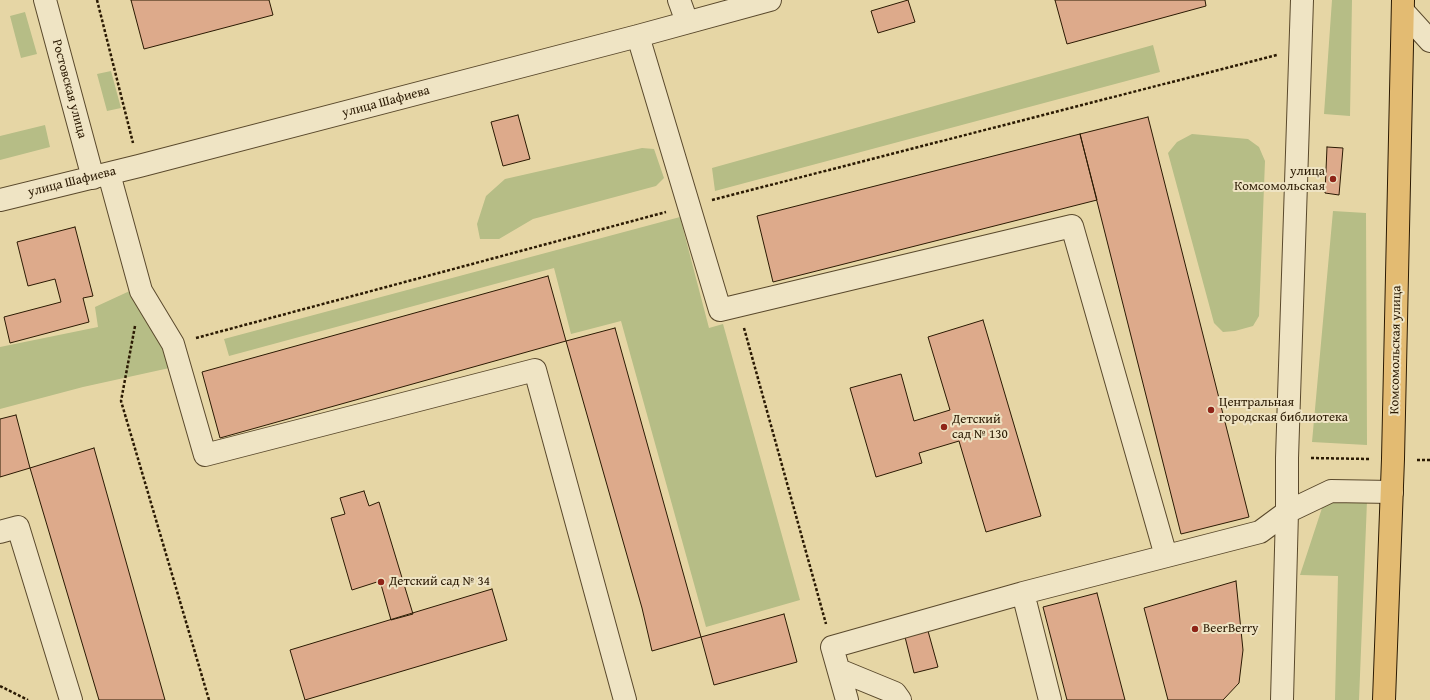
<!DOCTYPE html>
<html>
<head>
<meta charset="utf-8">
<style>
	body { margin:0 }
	canvas { display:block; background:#e6d6a5 }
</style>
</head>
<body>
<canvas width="1430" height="700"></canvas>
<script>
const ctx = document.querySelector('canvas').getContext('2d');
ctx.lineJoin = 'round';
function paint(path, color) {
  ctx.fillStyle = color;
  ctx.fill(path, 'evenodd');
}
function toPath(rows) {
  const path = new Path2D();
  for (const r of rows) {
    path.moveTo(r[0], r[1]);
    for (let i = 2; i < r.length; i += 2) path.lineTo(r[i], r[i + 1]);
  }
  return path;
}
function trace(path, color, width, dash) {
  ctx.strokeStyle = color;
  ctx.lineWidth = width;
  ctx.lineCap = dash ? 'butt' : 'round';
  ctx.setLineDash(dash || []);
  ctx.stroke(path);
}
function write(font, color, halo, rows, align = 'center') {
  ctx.font = font + ' "Gentium Book Plus",serif';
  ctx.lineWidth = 4;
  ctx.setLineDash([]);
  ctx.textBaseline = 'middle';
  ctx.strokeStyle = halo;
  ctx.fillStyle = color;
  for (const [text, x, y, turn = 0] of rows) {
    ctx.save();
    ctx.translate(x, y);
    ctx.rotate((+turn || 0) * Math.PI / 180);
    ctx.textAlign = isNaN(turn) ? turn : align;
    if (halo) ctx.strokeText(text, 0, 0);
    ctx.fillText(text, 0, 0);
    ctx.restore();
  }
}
const green = toPath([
	[1332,0,1352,0,1350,116,1324,114],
	[25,12,37,54,21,58,10,16],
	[1153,45,1160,72,715,191,712,168],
	[111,71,121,108,107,111,97,74],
	[45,125,50,147,0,160,0,136],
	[1192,134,1248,139,1259,147,1265,161,1259,316,1253,326,1235,331,1223,332,1214,323,1168,153,1177,142],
	[642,148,654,149,664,178,656,186,533,219,499,239,480,239,477,224,486,196,505,179],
	[1333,211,1366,213,1367,445,1312,442],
	[680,217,709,328,723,324,800,600,706,627,621,321,571,334,554,268,229,356,224,339],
	[134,289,174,367,83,387,0,409,0,347,98,327,95,307],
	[1336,500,1367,501,1359,700,1335,700,1338,576,1300,575,1323,505]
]);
const building = toPath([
	[131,0,269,0,273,15,144,49,131,0],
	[908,0,915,22,878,33,871,11,908,0],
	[1055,0,1205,0,1206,6,1067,44,1055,0],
	[518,115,530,159,503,166,491,122,518,115],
	[1148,117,1249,517,1181,534,1080,134,1148,117],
	[1080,134,1097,200,773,282,757,216,1080,134],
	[1327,147,1343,148,1339,195,1325,193,1327,147],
	[75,227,93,296,83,298,89,322,10,343,4,317,61,302,55,279,28,286,17,242,75,227],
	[548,276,566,341,220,438,202,372,548,276],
	[983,320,1041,516,986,532,959,441,919,453,922,463,876,477,850,388,901,374,914,421,950,410,928,337,983,320],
	[615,328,701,637,652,651,642,608,566,341,615,328],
	[16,415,30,468,0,477,0,419,16,415],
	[94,448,165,700,99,700,30,468,94,448],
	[364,491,369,506,379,502,413,614,391,620,380,581,352,590,331,518,345,514,340,498,364,491],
	[1236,581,1243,650,1239,683,1223,700,1168,700,1144,608,1236,581],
	[492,589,507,640,305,700,290,650,492,589],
	[1097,593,1125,700,1067,700,1043,607,1097,593],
	[784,614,797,662,714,685,701,637,784,614],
	[928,631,938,667,914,673,905,637,928,631]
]);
const path = toPath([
	[97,0,133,143],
	[712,200,1277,55],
	[135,326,121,401,209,700],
	[744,328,826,624],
	[196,338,666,212],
	[1311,458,1370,459],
	[1417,460,1430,460],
	[0,686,28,700]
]);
const minor = toPath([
	[45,0,93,178],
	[679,0,687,22],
	[1403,11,1430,41],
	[638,36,720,310,1072,226,1166,556],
	[109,174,141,291,173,344,205,455,535,370,625,700],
	[0,200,139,166,638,36,770,0],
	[0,532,18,527,71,700],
	[839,670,895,693,900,700],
	[847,700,832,647,1023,593],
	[1050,700,1023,593,1260,532,1287,512,1331,491,1392,492],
	[1282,700,1287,512,1287,458,1302,0]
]);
const major = toPath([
	[1384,700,1393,459,1403,0]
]);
const markers = [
	[1333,179,4,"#8f2418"],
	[1211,410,4,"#8f2418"],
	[944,427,4,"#8f2418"],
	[381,582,4,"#8f2418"],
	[1195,629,4,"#8f2418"]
];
const streetNames = [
	["Ростовская улица",69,89,75],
	["улица Шафиева",386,102,-15],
	["улица Шафиева",72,182,-14],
	["Комсомольская улица",1396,350,-89]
];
const poiNames = [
	["улица",1325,172,"right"],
	["Комсомольская",1325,187,"right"],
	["Центральная",1219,403],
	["городская библиотека",1219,418],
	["Детский",952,420],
	["сад № 130",952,435],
	["Детский сад № 34",389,582],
	["BeerBerry",1203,629]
];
paint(green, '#b6bd86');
paint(building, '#ddaa8b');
trace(building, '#2b1a03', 1);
trace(minor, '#5a492c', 24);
trace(major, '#2b1a03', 24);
trace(path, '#2b1a03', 2.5, [3, 2]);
trace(minor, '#efe4c4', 22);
trace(major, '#e3bb72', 22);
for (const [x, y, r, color] of markers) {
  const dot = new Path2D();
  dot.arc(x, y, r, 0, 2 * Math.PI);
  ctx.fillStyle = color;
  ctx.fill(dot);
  trace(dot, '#efe4c4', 1.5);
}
write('13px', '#2b1a03', '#efe4c4', streetNames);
write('13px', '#2b1a03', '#efe4c4', poiNames, 'left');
</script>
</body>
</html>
